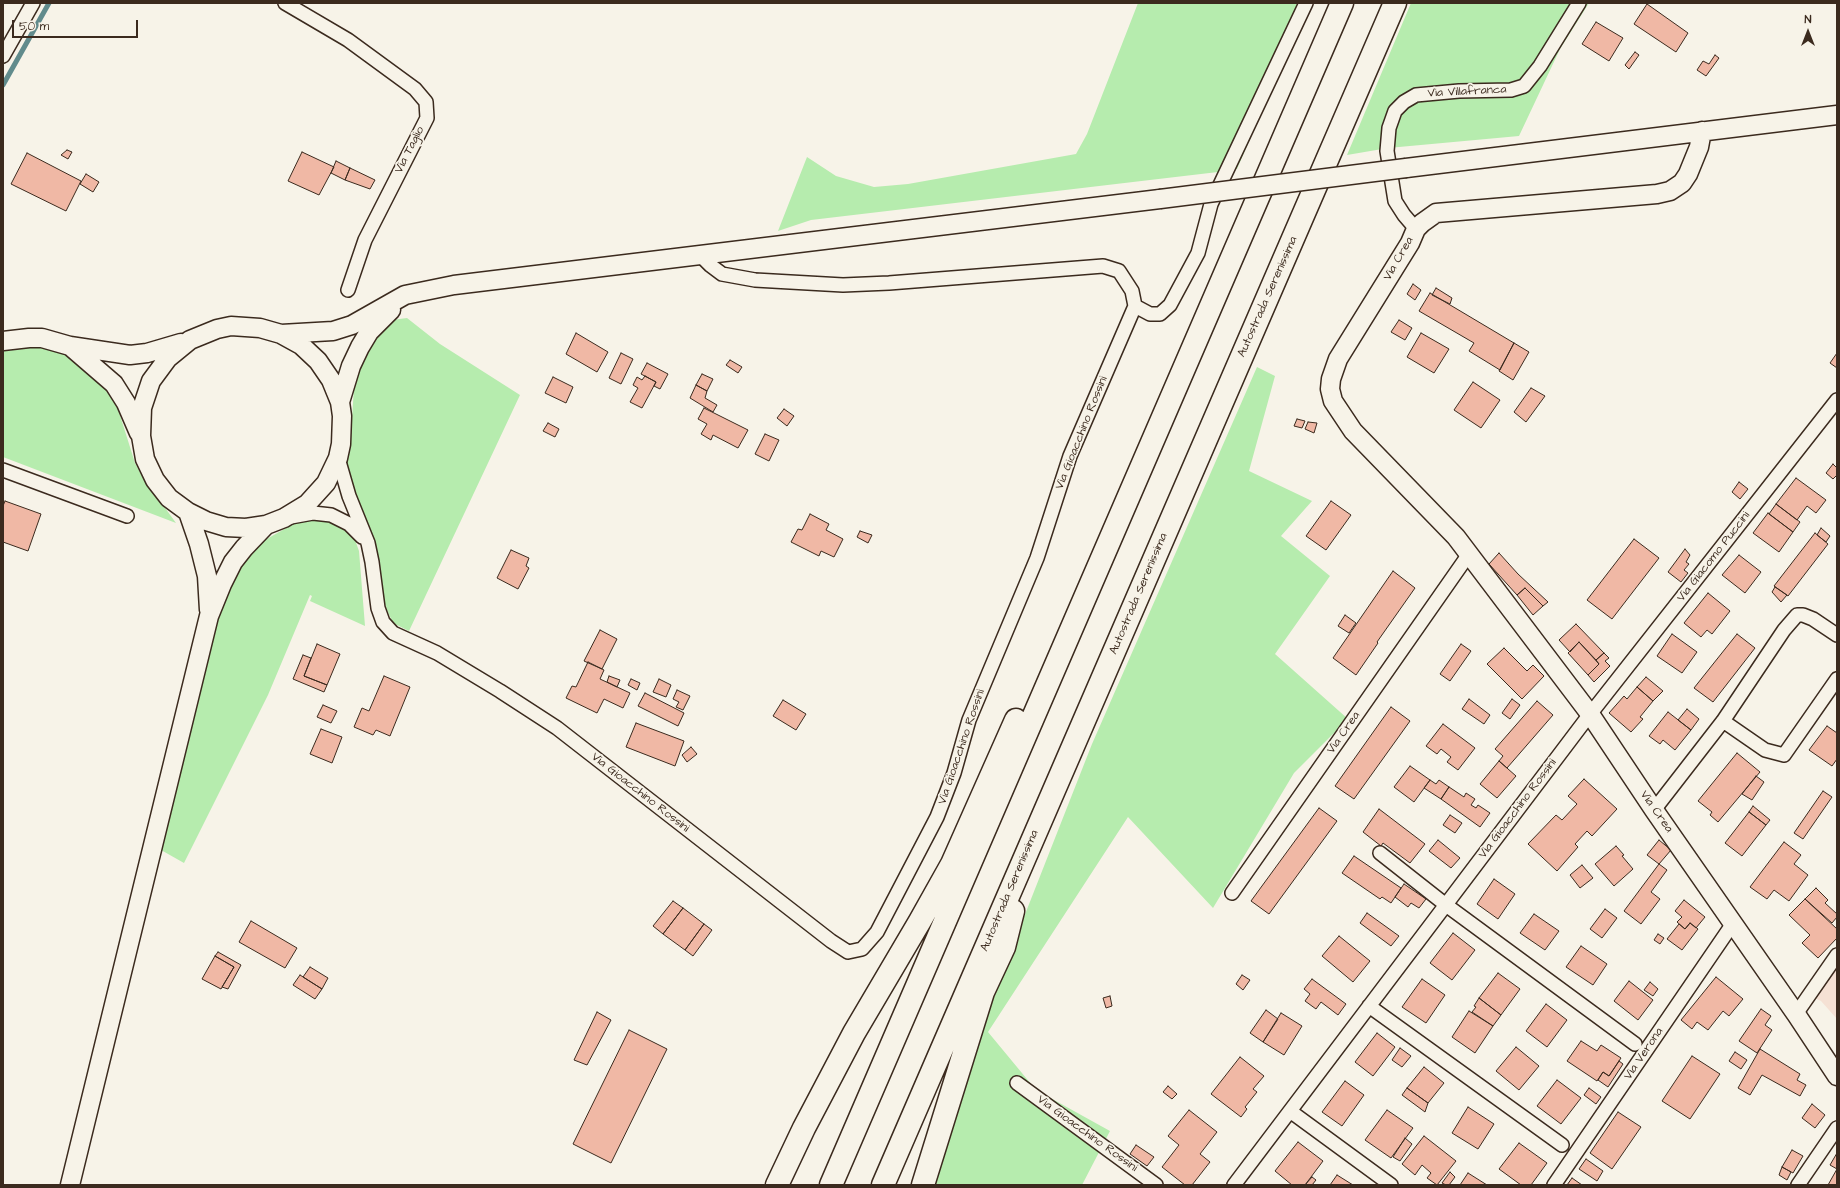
<!DOCTYPE html>
<html>
<head>
<meta charset="utf-8">
<style>
	body { margin:0 }
	#map { position:relative; width:1840px; height:1188px; overflow:hidden; background:#f7f3e8; font-family:"Architects Daughter",sans-serif }
	canvas { display:block }
	.frame { position:absolute; inset:0; border:4px solid #3b2a1e; pointer-events:none }
	.north { position:absolute; left:1788px; top:12px; width:40px; height:40px; -webkit-text-stroke:3px #f7f3e8; paint-order:stroke; rotate:0deg; font-size:11px; font-weight:700; line-height:16px; text-align:center; color:#3b2a1e }
	.north::after { content:''; display:block; margin:auto; width:14px; height:18px; background:#3b2a1e; clip-path:polygon(50% 0,100% 100%,50% 72%,0 100%) }
	.scale { position:absolute; left:12px; top:20px; width:126px; height:18px; box-sizing:border-box; border:2px solid #3b2a1e; border-top:0; padding-left:5px; font-size:12px; line-height:14px; white-space:nowrap; color:#3b2a1e; -webkit-text-stroke:3px #f7f3e8; paint-order:stroke }
</style>
</head>
<body>
<div id="map">
<canvas width="1840" height="1188"></canvas>
<div class="frame"></div>
<div class="north">N</div>
<div class="scale">50 m</div>
</div>
<script>
const ctx = document.querySelector('canvas').getContext('2d');
ctx.lineJoin = 'round';
function paint(path, color) {
  ctx.fillStyle = color;
  ctx.fill(path, 'evenodd');
}
function toPath(rows) {
  const path = new Path2D();
  for (const r of rows) {
    path.moveTo(r[0], r[1]);
    for (let i = 2; i < r.length; i += 2) path.lineTo(r[i], r[i + 1]);
  }
  return path;
}
function trace(path, color, width, dash) {
  ctx.strokeStyle = color;
  ctx.lineWidth = width;
  ctx.lineCap = dash ? 'butt' : 'round';
  ctx.setLineDash(dash || []);
  ctx.stroke(path);
}
function write(font, color, halo, rows, align = 'center') {
  ctx.font = font + ' "Architects Daughter",sans-serif';
  ctx.lineWidth = 3.5;
  ctx.setLineDash([]);
  ctx.textBaseline = 'middle';
  ctx.strokeStyle = halo;
  ctx.fillStyle = color;
  for (const [text, x, y, turn = 0] of rows) {
    ctx.save();
    ctx.translate(x, y);
    ctx.rotate((+turn || 0) * Math.PI / 180);
    ctx.textAlign = isNaN(turn) ? turn : align;
    if (halo) ctx.strokeText(text, 0, 0);
    ctx.fillText(text, 0, 0);
    ctx.restore();
  }
}
const built = toPath([
	[1837,950,1837,1019,1821,1001,1810,996]
]);
const green = toPath([
	[1138,3,1309,3,1237,169,1219,169,1218,172,1133,182,811,220,778,231,807,157,836,176,874,187,908,184,1076,154,1087,134],
	[1411,3,1589,3,1560,49,1519,136,1388,148,1347,155],
	[407,318,440,344,520,395,409,631,393,623,387,610,381,592,376,549,373,537,353,503,345,460,351,435,354,387,365,348,392,320],
	[3,345,46,346,86,364,113,393,135,463,142,476,176,523,3,457],
	[1257,367,1275,376,1249,471,1312,501,1281,536,1330,576,1275,654,1348,719,1294,773,1213,908,1128,817,988,1032,1036,1090,1110,1131,1082,1185,926,1185,996,981,1022,922,1092,744],
	[321,516,347,527,354,537,359,551,365,626,310,601,312,596,310,595,268,695,184,863,161,850,215,621,229,579,256,545,304,518]
]);
const stream = toPath([
	[3,85,49,3]
]);
const building = toPath([
	[1647,4,1688,33,1676,52,1634,24,1647,4],
	[1596,22,1623,38,1609,61,1582,44,1596,22],
	[1635,52,1639,55,1629,69,1625,65,1635,52],
	[1715,55,1719,58,1706,76,1697,70,1703,61,1709,64,1715,55],
	[67,150,72,152,68,159,61,155,67,150],
	[302,152,334,167,319,195,288,181,302,152],
	[27,153,81,181,66,211,11,184,27,153],
	[336,161,350,168,345,180,331,173,336,161],
	[350,168,375,180,370,189,345,180,350,168],
	[86,174,99,182,93,192,80,184,86,174],
	[1413,284,1421,290,1415,300,1407,294,1413,284],
	[1436,288,1452,298,1450,304,1432,295,1436,288],
	[1430,293,1514,343,1500,370,1469,351,1474,343,1419,311,1430,293],
	[1399,320,1412,328,1405,340,1391,332,1399,320],
	[576,333,608,352,597,372,566,354,576,333],
	[1421,333,1449,349,1434,373,1407,357,1421,333],
	[1514,343,1529,352,1513,380,1499,371,1514,343],
	[621,353,633,359,621,384,609,378,621,353],
	[1837,353,1837,368,1830,363,1837,353],
	[730,360,742,367,738,373,726,365,730,360],
	[647,363,668,374,660,389,654,386,656,382,641,374,647,363],
	[702,374,713,379,707,391,696,385,702,374],
	[645,376,656,382,642,408,630,402,638,388,633,385,637,377,642,380,645,376],
	[553,377,573,387,566,403,545,393,553,377],
	[1473,382,1500,400,1481,428,1454,410,1473,382],
	[696,385,707,391,705,398,717,405,713,412,690,398,696,385],
	[1531,388,1545,396,1526,422,1514,412,1531,388],
	[704,408,748,430,738,448,713,435,711,440,701,434,707,424,698,419,704,408],
	[784,409,794,416,787,426,777,418,784,409],
	[1297,419,1305,421,1302,428,1294,426,1297,419],
	[1308,422,1317,423,1314,433,1305,429,1308,422],
	[548,423,559,429,555,437,543,431,548,423],
	[765,434,779,440,769,461,755,454,765,434],
	[1833,464,1837,468,1837,475,1833,479,1826,473,1833,464],
	[1796,478,1826,500,1816,513,1807,506,1797,520,1776,504,1796,478],
	[1739,482,1748,489,1740,499,1732,492,1739,482],
	[5,501,41,514,28,551,3,542,3,506,5,501],
	[1331,501,1351,515,1326,550,1306,536,1331,501],
	[1776,504,1800,522,1793,532,1769,514,1776,504],
	[1768,513,1793,532,1779,552,1753,533,1768,513],
	[810,514,829,524,826,530,843,539,834,557,821,551,819,556,791,542,798,529,802,530,810,514],
	[1821,528,1830,536,1826,542,1817,535,1821,528],
	[860,531,872,535,868,543,857,537,860,531],
	[1815,533,1828,544,1788,596,1774,586,1815,533],
	[1634,539,1659,558,1612,619,1587,600,1634,539],
	[1685,549,1690,555,1686,562,1689,564,1684,570,1688,573,1681,582,1668,572,1685,549],
	[511,550,529,558,526,566,529,568,518,589,497,578,511,550],
	[1499,553,1518,574,1548,602,1543,606,1525,588,1517,595,1489,564,1499,553],
	[1739,555,1761,572,1745,593,1722,575,1739,555],
	[1393,571,1415,588,1377,642,1378,643,1356,675,1333,658,1393,571],
	[1775,587,1787,595,1781,602,1772,592,1775,587],
	[1525,588,1543,606,1533,615,1517,595,1525,588],
	[1708,593,1730,611,1712,634,1707,630,1701,637,1684,623,1708,593],
	[1345,615,1356,623,1349,633,1338,626,1345,615],
	[1576,624,1604,653,1596,660,1579,642,1570,652,1559,640,1576,624],
	[600,630,617,639,602,669,584,661,600,630],
	[1672,634,1697,652,1682,673,1657,656,1672,634],
	[1737,634,1755,648,1713,702,1694,688,1737,634],
	[1579,642,1599,664,1588,675,1568,653,1579,642],
	[317,644,340,654,327,685,304,676,317,644],
	[1461,644,1471,651,1450,681,1440,674,1461,644],
	[1504,648,1527,671,1533,665,1544,676,1522,699,1487,664,1504,648],
	[1604,653,1609,658,1605,661,1610,666,1594,682,1588,675,1599,664,1596,660,1604,653],
	[303,655,311,658,304,676,327,685,324,692,293,679,303,655],
	[588,662,604,670,600,679,630,693,623,708,604,699,597,713,566,698,572,686,576,687,588,662],
	[384,676,410,687,390,736,376,730,373,735,354,727,362,708,369,711,384,676],
	[609,676,620,680,617,687,607,682,609,676],
	[1646,677,1663,691,1653,701,1637,687,1646,677],
	[631,679,640,683,637,690,628,685,631,679],
	[659,679,671,685,666,697,653,692,659,679],
	[1637,687,1653,701,1640,717,1643,719,1631,732,1609,713,1624,696,1627,699,1637,687],
	[677,690,690,696,683,710,676,707,679,702,673,699,677,690],
	[645,693,684,713,678,726,638,706,645,693],
	[1469,699,1490,715,1484,724,1462,709,1469,699],
	[1512,699,1520,705,1510,719,1502,713,1512,699],
	[783,700,806,714,796,730,773,716,783,700],
	[1537,701,1553,715,1507,768,1499,761,1503,756,1495,749,1537,701],
	[323,705,337,711,331,723,317,717,323,705],
	[1391,707,1410,721,1354,799,1335,786,1391,707],
	[1687,709,1699,719,1691,730,1678,720,1687,709],
	[1668,712,1691,730,1675,750,1663,740,1660,744,1649,736,1668,712],
	[636,723,684,741,675,766,626,747,636,723],
	[1443,724,1475,748,1458,770,1447,762,1451,757,1441,749,1437,754,1426,746,1443,724],
	[1827,726,1837,733,1837,759,1832,766,1809,750,1827,726],
	[321,729,342,737,332,763,310,754,321,729],
	[691,747,697,754,687,762,682,755,691,747],
	[1737,753,1760,772,1718,822,1710,815,1712,812,1698,801,1737,753],
	[1499,761,1516,776,1497,798,1480,784,1499,761],
	[1410,766,1430,780,1414,802,1394,787,1410,766],
	[1756,776,1764,782,1752,800,1742,794,1756,776],
	[1584,779,1617,809,1592,836,1587,831,1575,844,1578,847,1557,871,1528,844,1556,815,1562,820,1577,804,1568,796,1584,779],
	[1430,780,1436,784,1439,780,1449,787,1441,799,1424,788,1430,780],
	[1449,787,1464,797,1466,793,1475,799,1471,805,1476,808,1478,805,1490,813,1480,827,1441,799,1449,787],
	[1823,791,1832,797,1803,839,1794,833,1823,791],
	[1753,806,1770,820,1766,825,1749,812,1753,806],
	[1319,808,1337,821,1269,914,1251,901,1319,808],
	[1379,809,1425,844,1410,863,1383,843,1381,846,1363,832,1379,809],
	[1749,812,1766,825,1742,856,1725,843,1749,812],
	[1450,815,1462,823,1455,833,1443,825,1450,815],
	[1438,840,1460,858,1451,868,1429,851,1438,840],
	[1659,840,1671,850,1659,864,1647,855,1659,840],
	[1784,842,1801,855,1794,864,1808,875,1789,901,1774,890,1767,899,1750,887,1784,842],
	[1616,846,1624,855,1622,856,1633,869,1614,886,1595,864,1616,846],
	[1354,856,1401,888,1391,903,1382,897,1380,899,1342,873,1354,856],
	[1659,864,1667,870,1651,892,1660,899,1641,924,1624,911,1659,864],
	[1582,865,1593,878,1580,888,1570,875,1582,865],
	[1494,879,1515,894,1498,919,1477,904,1494,879],
	[1404,884,1426,899,1419,908,1411,903,1408,907,1395,897,1404,884],
	[1816,888,1828,900,1825,903,1837,914,1837,917,1832,923,1805,899,1816,888],
	[1805,899,1837,929,1837,938,1818,958,1802,943,1810,935,1789,915,1805,899],
	[1684,900,1705,917,1696,928,1690,923,1685,929,1677,922,1682,917,1675,911,1684,900],
	[673,901,683,908,663,934,653,926,673,901],
	[683,908,704,924,685,950,663,934,683,908],
	[1605,909,1617,918,1602,938,1590,929,1605,909],
	[1367,913,1399,936,1391,946,1360,923,1367,913],
	[1534,914,1559,931,1545,950,1520,933,1534,914],
	[251,921,297,948,285,968,239,942,251,921],
	[1690,923,1698,929,1682,950,1667,939,1679,924,1685,929,1690,923],
	[704,924,712,930,693,956,685,950,704,924],
	[1453,933,1475,950,1452,980,1430,963,1453,933],
	[1658,934,1664,938,1660,944,1654,940,1658,934],
	[1339,936,1370,961,1353,982,1322,956,1339,936],
	[1581,946,1607,964,1593,985,1566,967,1581,946],
	[218,952,241,965,228,989,222,987,234,967,215,956,218,952],
	[215,956,234,967,221,989,202,979,215,956],
	[310,967,328,978,322,989,303,977,310,967],
	[1498,973,1520,989,1501,1015,1479,998,1498,973],
	[300,975,322,989,315,999,293,985,300,975],
	[1242,975,1250,980,1243,990,1236,984,1242,975],
	[1716,977,1743,999,1729,1016,1723,1011,1708,1030,1697,1022,1692,1029,1681,1020,1716,977],
	[1312,979,1346,1004,1338,1015,1321,1002,1316,1009,1305,1001,1310,994,1304,989,1312,979],
	[1422,979,1445,995,1426,1023,1402,1007,1422,979],
	[1629,981,1653,1000,1638,1020,1614,1001,1629,981],
	[1650,982,1658,989,1653,996,1644,990,1650,982],
	[1110,996,1112,1006,1106,1008,1103,998,1110,996],
	[1479,998,1501,1015,1493,1026,1472,1012,1476,1007,1474,1006,1479,998],
	[1546,1004,1567,1020,1547,1047,1526,1031,1546,1004],
	[1761,1009,1771,1016,1765,1025,1772,1030,1757,1053,1739,1041,1761,1009],
	[1266,1010,1278,1019,1263,1042,1250,1033,1266,1010],
	[1469,1011,1493,1026,1475,1053,1452,1037,1469,1011],
	[597,1012,611,1020,587,1065,574,1060,597,1012],
	[1281,1013,1302,1026,1284,1055,1263,1042,1281,1013],
	[629,1030,667,1049,611,1163,573,1144,629,1030],
	[1377,1033,1395,1047,1373,1076,1355,1062,1377,1033],
	[1581,1041,1597,1051,1601,1045,1621,1058,1609,1076,1603,1072,1597,1081,1567,1061,1581,1041],
	[1516,1047,1539,1066,1519,1090,1496,1071,1516,1047],
	[1400,1048,1411,1056,1402,1067,1392,1060,1400,1048],
	[1760,1049,1800,1074,1797,1080,1806,1085,1800,1096,1762,1075,1750,1095,1738,1088,1760,1049],
	[1735,1052,1747,1060,1741,1069,1729,1061,1735,1052],
	[1692,1056,1720,1074,1690,1119,1662,1101,1692,1056],
	[1240,1057,1264,1076,1253,1089,1257,1092,1245,1107,1247,1109,1241,1117,1211,1094,1240,1057],
	[1619,1061,1623,1064,1608,1087,1598,1080,1603,1072,1609,1076,1619,1061],
	[1424,1067,1444,1083,1428,1103,1407,1088,1424,1067],
	[1557,1080,1581,1098,1561,1124,1537,1106,1557,1080],
	[1345,1081,1364,1095,1342,1126,1322,1112,1345,1081],
	[1168,1086,1177,1094,1172,1099,1163,1092,1168,1086],
	[1407,1088,1428,1103,1425,1112,1402,1095,1407,1088],
	[1589,1088,1601,1097,1596,1104,1584,1095,1589,1088],
	[1812,1104,1825,1115,1815,1128,1802,1118,1812,1104],
	[1468,1107,1494,1124,1478,1149,1452,1133,1468,1107],
	[1189,1110,1217,1132,1200,1154,1210,1162,1192,1185,1185,1185,1162,1167,1179,1145,1168,1136,1189,1110],
	[1387,1110,1413,1128,1391,1158,1365,1140,1387,1110],
	[1618,1112,1641,1127,1612,1169,1590,1153,1618,1112],
	[1424,1136,1456,1161,1437,1185,1427,1178,1431,1173,1422,1165,1415,1175,1402,1164,1424,1136],
	[1405,1138,1412,1144,1400,1161,1393,1157,1405,1138],
	[1298,1142,1323,1161,1305,1185,1292,1185,1275,1171,1298,1142],
	[1519,1143,1547,1163,1531,1185,1521,1185,1499,1169,1519,1143],
	[1136,1145,1154,1157,1147,1166,1130,1154,1136,1145],
	[1792,1150,1803,1156,1793,1173,1782,1167,1792,1150],
	[1837,1153,1837,1185,1828,1185,1837,1169,1830,1165,1837,1153],
	[1586,1159,1603,1171,1597,1181,1579,1169,1586,1159],
	[1782,1167,1791,1172,1787,1180,1779,1175,1782,1167],
	[1450,1172,1455,1177,1449,1185,1446,1185,1442,1183,1450,1172],
	[1468,1173,1487,1185,1460,1185,1468,1173],
	[1337,1175,1353,1185,1330,1185,1337,1175],
	[1312,1177,1316,1180,1312,1185,1305,1185,1312,1177],
	[1572,1178,1582,1185,1567,1185,1572,1178]
]);
const street = toPath([
	[285,3,348,40,415,89,426,102,427,118,365,240,348,290],
	[3,56,33,3],
	[1416,229,1404,215,1395,201,1387,151,1389,128,1395,111,1404,102,1416,95,1459,91,1511,90,1524,86,1540,66,1579,3],
	[1135,306,1150,314,1160,314,1170,305,1198,253,1211,204,1306,3],
	[338,458,349,496,368,543,372,562,378,608,383,622,393,633,437,653,500,691,557,728,831,941,848,952,862,949,877,932,937,817,954,773,969,720,1037,558,1070,456,1135,306,1132,291,1119,271,1103,266,889,283,843,285,755,280,722,274,710,265,700,255],
	[3,470,127,516],
	[291,517,313,513,331,515,349,524,362,537],
	[1723,721,1765,750,1784,755,1837,679],
	[1654,810,1723,721,1784,630,1797,615,1803,615,1813,619,1837,635],
	[1380,853,1446,905,1635,1044],
	[1232,893,1469,554],
	[1369,1006,1562,1145],
	[1796,1014,1837,955],
	[1017,1083,1156,1185],
	[1290,1111,1391,1185],
	[1234,1185,1584,722,1837,400],
	[1554,1185,1734,922],
	[1798,1185,1837,1128]
]);
const secondary = toPath([
	[1702,131,1699,147,1688,174,1682,183,1670,191,1657,194,1436,213,1422,223,1416,229,1410,243,1338,359,1331,379,1330,389,1333,401,1353,431,1456,537,1590,714,1654,810,1796,1014,1837,1076],
	[1406,168,1837,115],
	[281,334,333,331,352,325,405,295,454,285,1160,199],
	[3,341,29,338,42,338,70,346,130,355,147,353,181,343],
	[70,346,114,384,126,403,139,433],
	[340,402,351,366,360,347,369,332,391,310],
	[188,512,199,544,207,576,209,610],
	[70,1185,209,616,222,584,233,562,244,548,266,525,284,518,307,504,326,483,338,458,341,444,342,416,340,402,331,380,318,361,301,345,281,334,260,328,231,326,217,329,190,340,168,358,151,381,142,408,141,436,145,459,155,480,169,498,188,512,206,521,226,527,246,528,266,525]
]);
const highway = toPath([
	[777,1185,804,1128,854,1033,920,921,952,864,1016,720],
	[831,1185,1342,3],
	[883,1185,1395,3],
	[923,1185,983,992,1004,947,1013,911]
]);
const secondaryBridge = toPath([
	[1160,199,1406,168]
]);
const streetNames = [
	["Via Villafranca",1467,92,-3],
	["Via Taglio",410,150,-63],
	["Via Crea",1399,259,-60],
	["Autostrada Serenissima",1268,297,-66],
	["Via Gioacchino Rossini",1082,433,-68],
	["Via Giacomo Puccini",1714,557,-52],
	["Autostrada Serenissima",1139,594,-67],
	["Via Crea",1344,733,-55],
	["Via Gioacchino Rossini",962,747,-71],
	["Via Gioacchino Rossini",640,793,38],
	["Via Gioacchino Rossini",1518,809,-53],
	["Via Crea",1656,812,55],
	["Autostrada Serenissima",1010,891,-67],
	["Via Verona",1644,1054,-56],
	["Via Gioacchino Rossini",1087,1134,36]
];
paint(built, '#f5e1d4');
paint(green, '#b6ecae');
trace(stream, '#618b8c', 5);
paint(building, '#f0b8a5');
trace(building, '#3b2a1e', 1);
trace(street, '#3b2a1e', 16);
trace(secondary, '#3b2a1e', 21);
trace(highway, '#3b2a1e', 25);
trace(street, '#f7f3e8', 13);
trace(secondary, '#f7f3e8', 18);
trace(highway, '#f7f3e8', 22);
trace(secondaryBridge, '#3b2a1e', 21, []);
trace(secondaryBridge, '#f7f3e8', 18);
write('12px', '#3b2a1e', '#f7f3e8', streetNames);
</script>
</body>
</html>
